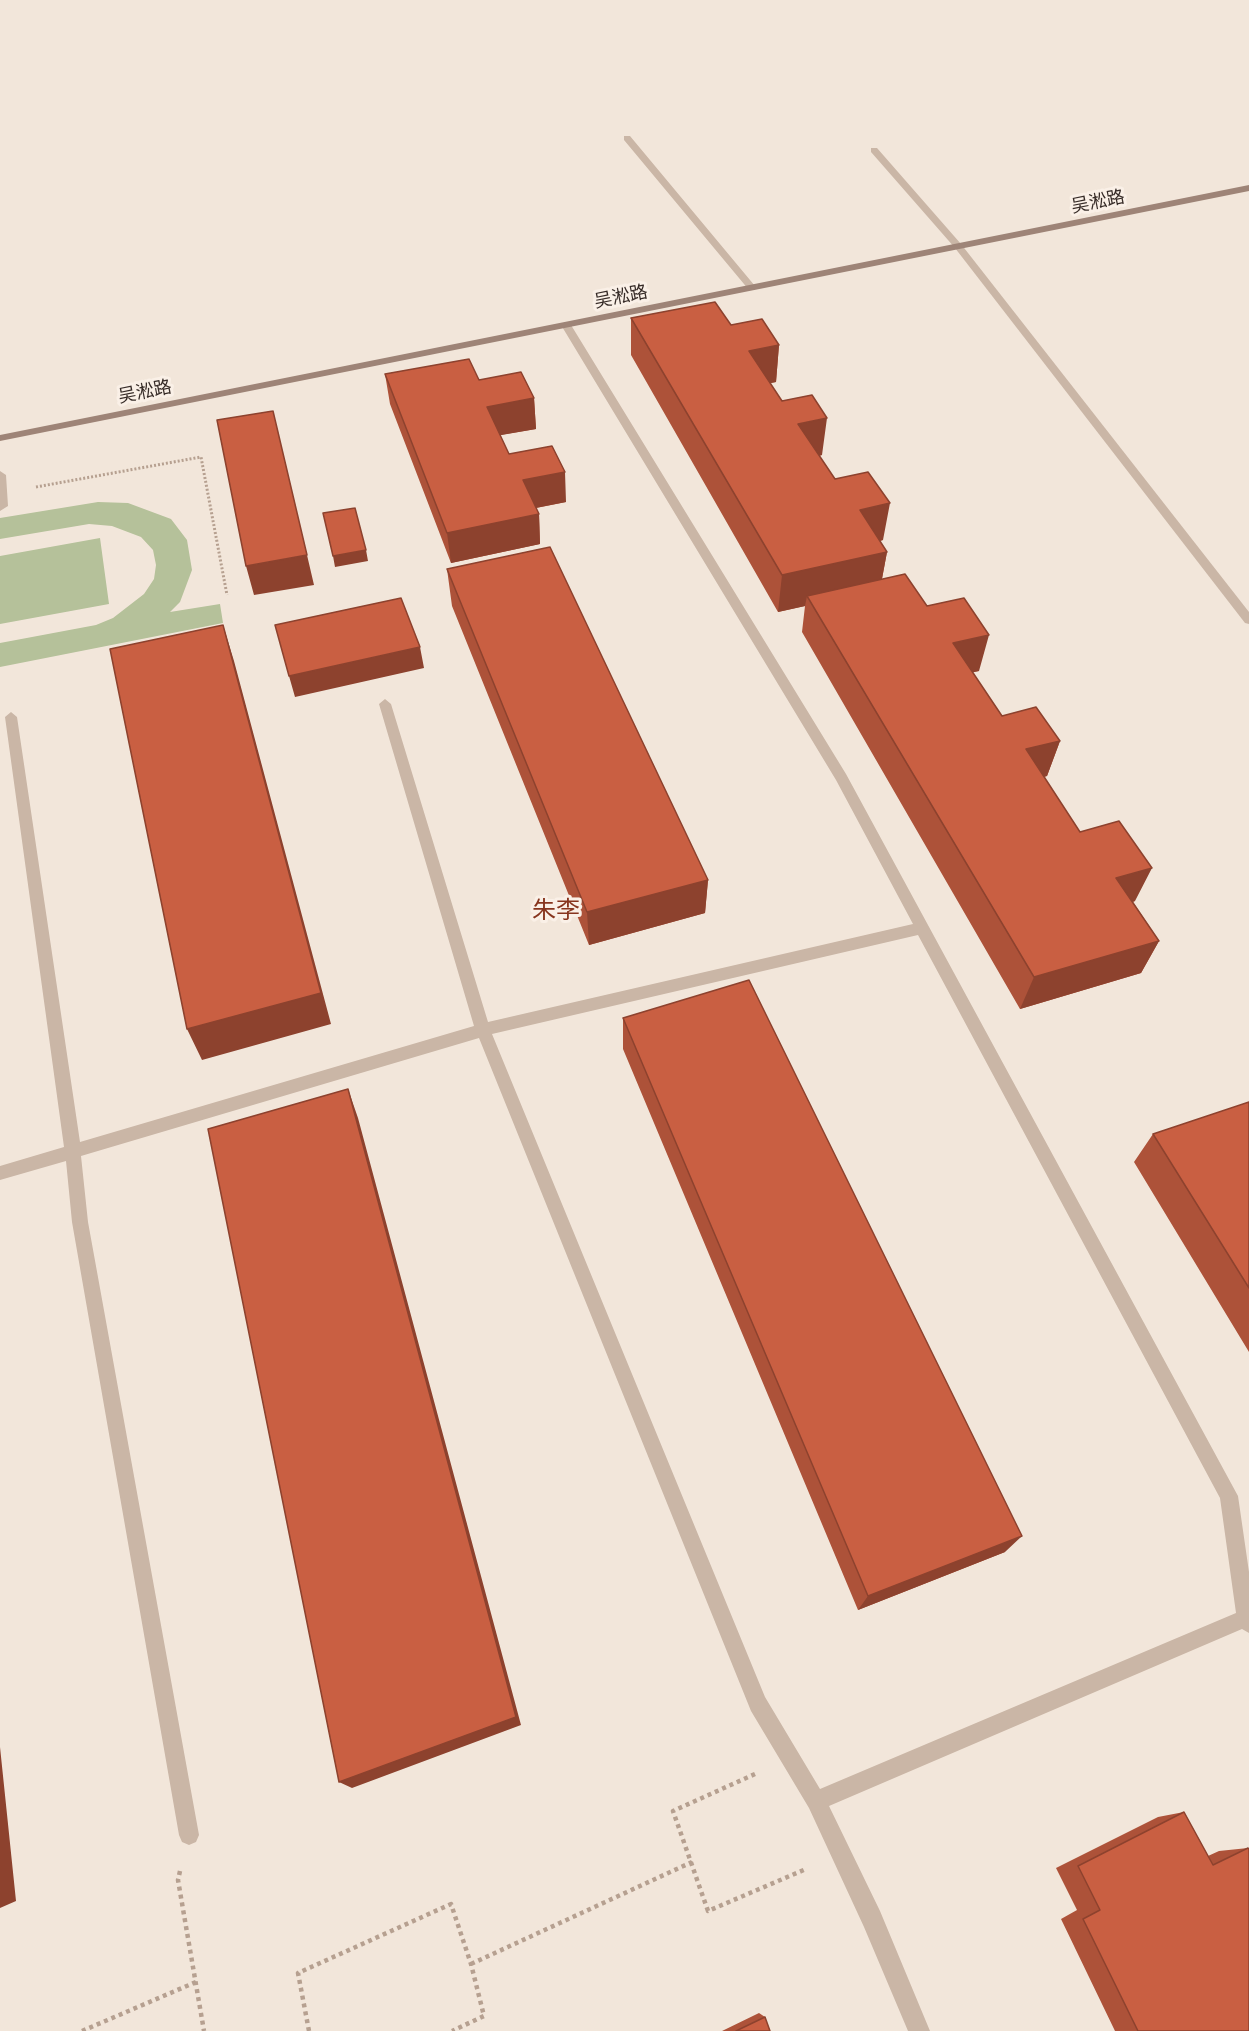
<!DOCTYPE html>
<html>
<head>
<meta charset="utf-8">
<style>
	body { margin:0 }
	canvas { display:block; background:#f2e6da }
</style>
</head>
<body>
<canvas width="1249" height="2031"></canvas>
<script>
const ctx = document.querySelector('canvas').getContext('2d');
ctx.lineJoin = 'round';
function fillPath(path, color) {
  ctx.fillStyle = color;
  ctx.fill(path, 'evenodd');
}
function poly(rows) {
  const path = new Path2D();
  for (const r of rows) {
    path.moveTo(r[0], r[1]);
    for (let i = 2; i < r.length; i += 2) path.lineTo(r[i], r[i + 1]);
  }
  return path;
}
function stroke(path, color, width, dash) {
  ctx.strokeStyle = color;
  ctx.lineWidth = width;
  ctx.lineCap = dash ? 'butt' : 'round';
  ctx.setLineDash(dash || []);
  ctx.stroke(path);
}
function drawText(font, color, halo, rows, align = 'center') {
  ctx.font = font + ' Inter,"Noto Sans SC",sans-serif';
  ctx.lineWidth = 6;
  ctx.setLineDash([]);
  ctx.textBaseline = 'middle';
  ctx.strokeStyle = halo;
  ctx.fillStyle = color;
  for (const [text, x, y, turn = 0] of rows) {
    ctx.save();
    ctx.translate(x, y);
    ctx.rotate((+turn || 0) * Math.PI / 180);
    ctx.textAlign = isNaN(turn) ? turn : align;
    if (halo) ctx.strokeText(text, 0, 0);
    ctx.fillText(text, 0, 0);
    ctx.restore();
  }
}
fillPath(poly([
	[98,502,128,503,171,519,187,540,192,570,180,602,170,612,220,604,223,623,0,667,0,643,96,625,113,618,144,594,154,579,156,565,153,550,141,537,112,526,89,524,0,539,0,518],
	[100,538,109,604,0,624,0,556]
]), '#b5c19a');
stroke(poly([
	[36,487,201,457,227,595]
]), '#b6a090', 3, [2, 2]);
stroke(poly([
	[755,1774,673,1811,708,1911,806,1869],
	[180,1871,178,1880,204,2031],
	[471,1964,692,1862],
	[82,2031,196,1982],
	[309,2031,298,1973,451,1904,471,1964,484,2016,452,2031]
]), '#b6a090', 4.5, [4, 4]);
fillPath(poly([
	[624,136,630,136,755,286,755,290,749,290,624,140,624,136],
	[871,148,877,148,961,244,961,248,955,248,871,152,871,148],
	[566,322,571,325,846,774,1238,1496,1249,1572,1249,1633,1242,1629,829,1806,880,1911,930,2031,908,2031,864,1927,809,1808,751,1711,479,1038,81,1156,88,1222,199,1835,196,1842,189,1845,182,1842,179,1835,72,1222,66,1161,0,1180,0,1166,64,1147,5,717,11,712,17,717,80,1142,474,1026,379,704,385,699,391,704,488,1022,913,924,836,780,561,325,566,322],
	[918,935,1220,1498,1236,1613,820,1789,765,1697,492,1034,918,935],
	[0,471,6,475,8,506,0,511,0,471]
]), '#cab6a6');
fillPath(poly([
	[955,244,961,244,1249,612,1249,624,1245,623,955,248,955,244]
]), '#cab6a6');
fillPath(poly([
	[1249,185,1249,191,0,441,0,435,1249,185]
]), '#9e8477');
fillPath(poly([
	[631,318,779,345,776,382,770,383,782,401,822,455,819,456,835,479,883,540,880,541,887,552,882,579,927,606,979,671,972,672,1002,716,1060,741,1047,776,1044,777,1080,832,1135,901,1133,902,1159,941,1141,973,1020,1009,802,632,805,606,778,612,631,355],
	[385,374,534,398,536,429,500,435,509,454,566,502,536,508,539,514,540,544,451,563,390,404],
	[447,569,708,880,705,913,589,945,452,606],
	[623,1018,1005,1552,858,1610,623,1049],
	[1249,1102,1249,1352,1134,1162,1153,1134],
	[1184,1812,1208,1856,1219,1851,1248,1848,1249,2031,1115,2031,1061,1919,1077,1910,1056,1868,1158,1817],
	[759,2013,765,2017,770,2031,722,2031]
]), '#ad5239');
fillPath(poly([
	[779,345,776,382,746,388,749,351],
	[534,398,536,429,490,437,487,407],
	[827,418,822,455,794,461,798,424],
	[565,472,566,502,525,510,523,480],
	[890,503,883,540,854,547,860,510],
	[539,514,540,544,451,563,447,533],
	[366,550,368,561,335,567,333,556],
	[887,552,880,589,807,596,805,606,778,612,782,575],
	[307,555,314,585,254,595,246,566],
	[223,625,234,661,331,1024,202,1060,187,1029],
	[989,635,979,671,943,679,953,643],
	[420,647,424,668,295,697,289,676],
	[1060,741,1047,776,1013,784,1026,749],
	[1152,868,1135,901,1100,911,1116,878],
	[708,880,705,913,589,945,587,912],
	[1159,941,1141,973,1020,1009,1034,977],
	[348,1089,358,1118,521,1725,352,1788,339,1782],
	[1022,1536,1005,1552,858,1610,868,1596],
	[0,1747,16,1901,0,1908]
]), '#8d422e');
const building = poly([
	[715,302,731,325,762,319,779,345,749,351,782,401,812,395,827,418,798,424,835,479,868,472,890,503,860,510,887,552,782,575,631,318,715,302],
	[469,359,479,380,521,372,534,398,487,407,509,454,552,446,565,472,523,480,539,514,447,533,385,374,469,359],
	[273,411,307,555,246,566,217,420,273,411],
	[355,508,366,550,333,556,323,513,355,508],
	[550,547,708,880,587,912,447,569,550,547],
	[905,574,927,606,964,598,989,635,953,643,1002,716,1036,707,1060,741,1026,749,1080,832,1119,821,1152,868,1116,878,1159,941,1034,977,807,596,905,574],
	[401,598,420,647,289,676,275,625,401,598],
	[223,625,321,993,187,1029,110,649,223,625],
	[749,980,1022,1536,868,1596,623,1018,749,980],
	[348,1089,516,1717,339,1782,208,1129,348,1089],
	[1249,1102,1249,1288,1153,1134,1249,1102],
	[1184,1812,1213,1865,1248,1848,1249,1849,1249,2031,1138,2031,1083,1919,1100,1910,1078,1866,1184,1812],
	[765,2017,770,2031,736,2031,765,2017]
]);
fillPath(building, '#c95f42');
stroke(building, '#8d422e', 1.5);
drawText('18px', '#362b27', '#faf0e7', [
	["吴淞路",1098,202,-11],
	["吴淞路",621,297,-11],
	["吴淞路",145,392,-11]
]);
drawText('24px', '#87351e', '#faf0e7', [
	["朱李",556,911]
]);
</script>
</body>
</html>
